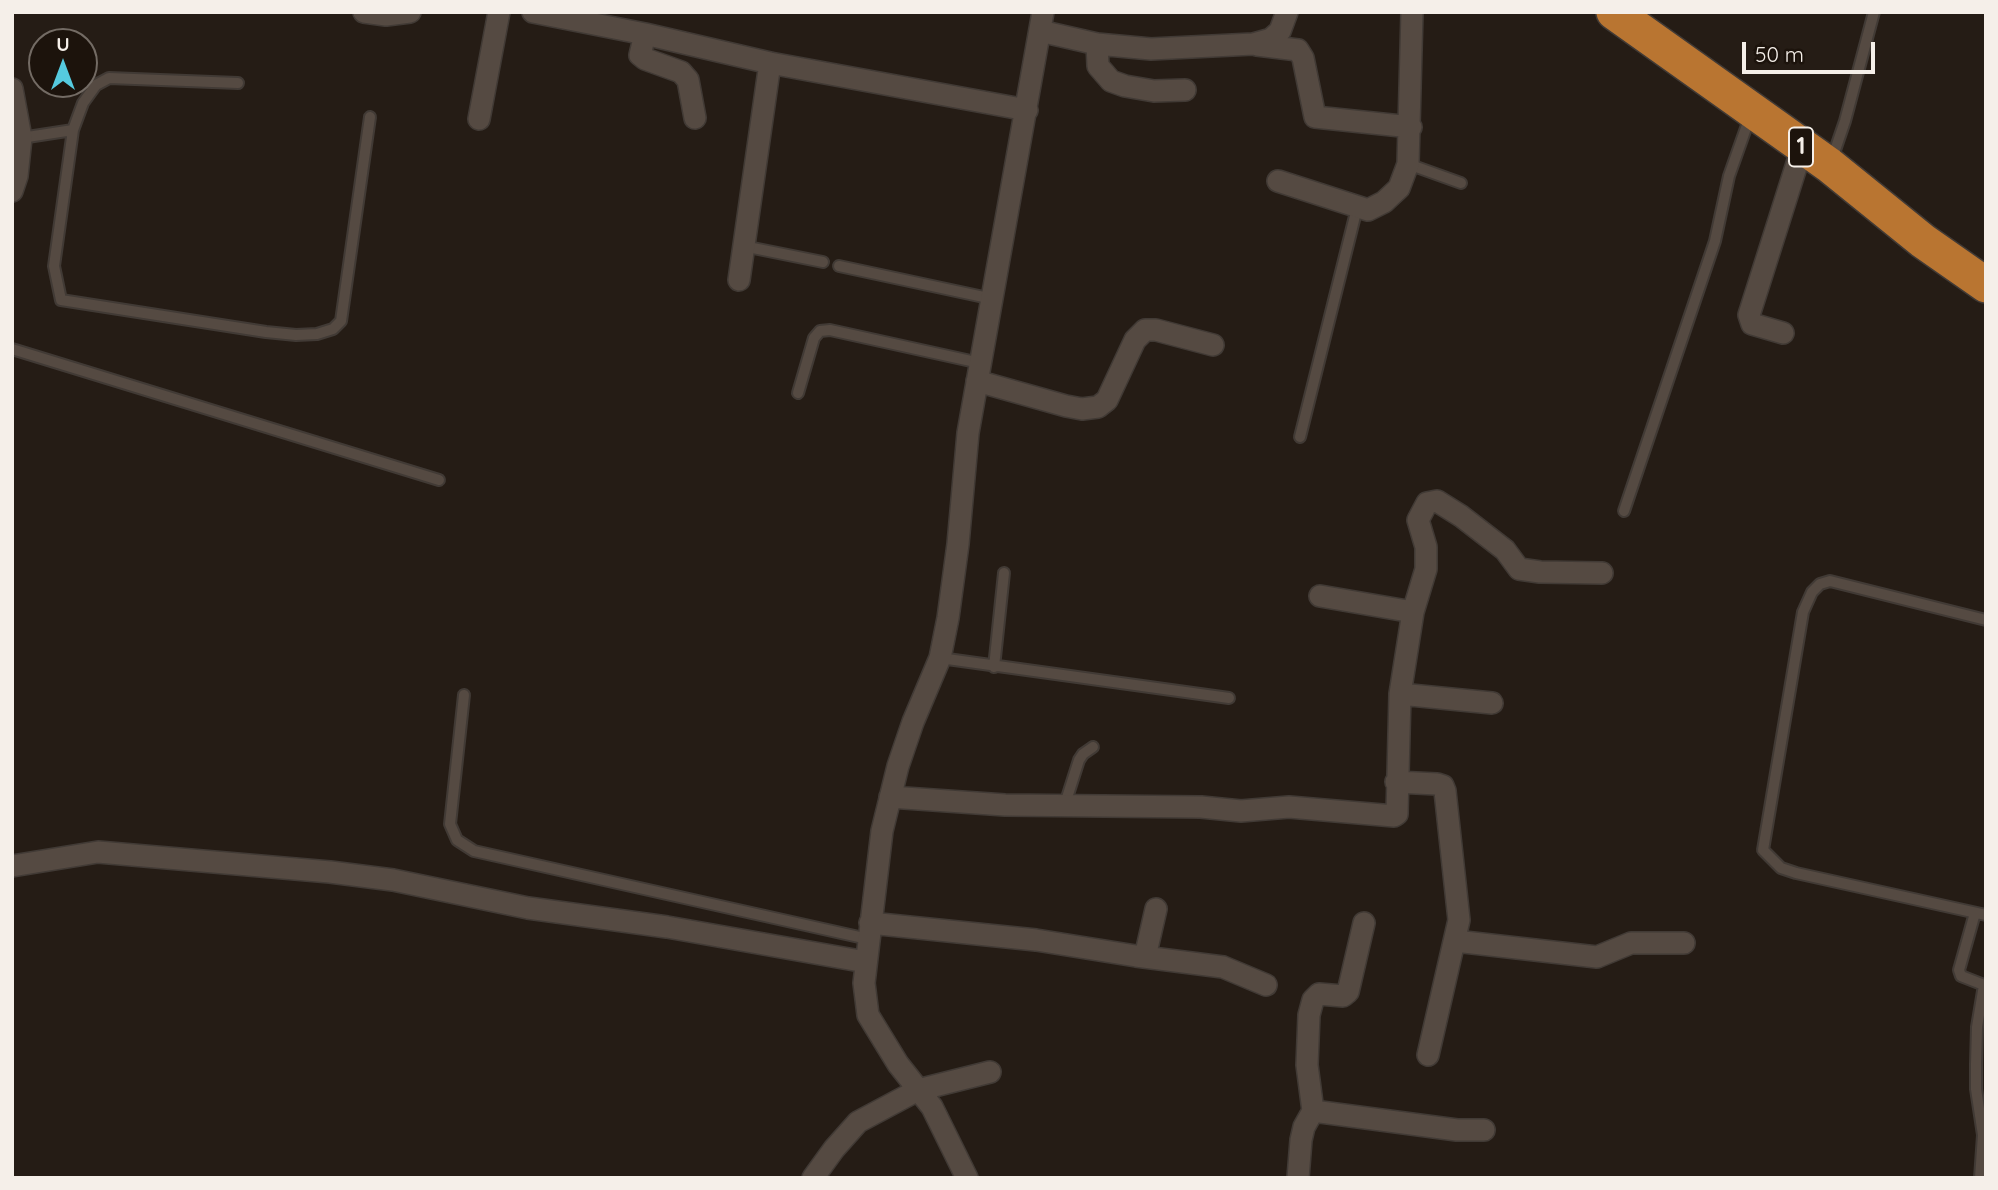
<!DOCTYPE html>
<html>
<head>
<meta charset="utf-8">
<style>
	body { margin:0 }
	#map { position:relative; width:1998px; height:1190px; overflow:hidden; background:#251c15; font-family:Quicksand,sans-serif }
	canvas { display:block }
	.frame { position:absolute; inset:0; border:14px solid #f5efe9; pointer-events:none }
	.north { position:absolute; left:28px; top:28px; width:70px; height:70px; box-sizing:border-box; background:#1c130c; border:2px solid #736b64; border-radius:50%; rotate:0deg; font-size:19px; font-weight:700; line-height:28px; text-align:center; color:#f5efe9 }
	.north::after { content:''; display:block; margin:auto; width:24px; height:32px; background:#55cadf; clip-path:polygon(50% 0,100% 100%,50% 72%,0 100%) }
	.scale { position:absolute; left:1742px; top:42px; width:133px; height:32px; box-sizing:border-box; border:4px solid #f5efe9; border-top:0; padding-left:9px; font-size:21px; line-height:24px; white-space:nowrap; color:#f5efe9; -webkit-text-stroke:5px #1c130c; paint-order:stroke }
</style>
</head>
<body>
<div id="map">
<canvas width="1998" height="1190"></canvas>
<div class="frame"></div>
<div class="north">U</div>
<div class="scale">50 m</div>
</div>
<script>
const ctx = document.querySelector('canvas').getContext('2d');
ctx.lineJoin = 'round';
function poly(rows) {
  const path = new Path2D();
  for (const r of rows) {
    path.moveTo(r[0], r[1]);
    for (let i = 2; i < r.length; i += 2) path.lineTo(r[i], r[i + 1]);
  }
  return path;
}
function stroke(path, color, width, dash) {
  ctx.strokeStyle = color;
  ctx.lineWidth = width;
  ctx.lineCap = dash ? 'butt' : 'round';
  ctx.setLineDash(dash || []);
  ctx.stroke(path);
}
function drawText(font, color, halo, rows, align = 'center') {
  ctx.font = font + ' Quicksand,sans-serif';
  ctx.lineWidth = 5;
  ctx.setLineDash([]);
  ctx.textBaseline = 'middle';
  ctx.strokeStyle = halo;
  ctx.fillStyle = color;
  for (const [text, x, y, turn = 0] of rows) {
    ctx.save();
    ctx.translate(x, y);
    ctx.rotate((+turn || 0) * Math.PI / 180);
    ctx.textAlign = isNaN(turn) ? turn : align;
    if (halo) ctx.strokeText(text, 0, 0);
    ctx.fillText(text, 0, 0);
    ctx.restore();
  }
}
const service = poly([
	[73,130,54,266,61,300,266,332,296,335,317,334,333,329,341,321,370,117],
	[21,138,73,130,83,103,96,85,109,78,238,83],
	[1832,159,1845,121,1874,12],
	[1408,164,1461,183],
	[743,246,823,262],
	[839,266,993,299],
	[12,349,439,480],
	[798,393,814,338,820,331,830,330,980,363],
	[1300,437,1357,208],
	[1624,511,1715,241,1729,176,1751,114],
	[1986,620,1830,581,1820,584,1812,592,1803,612,1763,850,1781,868,1796,873,1986,915],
	[940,658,1229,698],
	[994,667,1004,573],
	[464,695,450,824,457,840,474,851,868,939],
	[1065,804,1079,760,1083,754,1093,747],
	[1975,913,1959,970,1961,976,1984,985,1977,1027,1976,1064,1976,1089,1983,1135,1980,1178]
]);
const minor = poly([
	[364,12,386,15,410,12],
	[533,12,645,34,770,63,1027,110],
	[1040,31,1097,44,1151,49,1253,44,1271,39,1280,31,1287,12],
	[645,34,640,55,645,59,681,72,688,80,695,118],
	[1097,44,1098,66,1111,81,1125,86,1154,91,1185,90],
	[1257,45,1298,50,1303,58,1315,117,1411,127],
	[12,89,21,138,17,176,12,191],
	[479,119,499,12],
	[1278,181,1368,210,1384,202,1399,188,1408,164,1412,12],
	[739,280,770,63],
	[1783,333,1752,324,1749,315,1802,148],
	[977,381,1066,406,1082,409,1098,407,1107,400,1135,340,1145,330,1156,330,1213,345],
	[1320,596,1413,612],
	[1400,694,1492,703],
	[1396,782,1437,784,1443,786,1445,791,1459,920,1428,1055],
	[890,797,1005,805,1201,807,1241,811,1289,807,1394,816,1397,814,1400,694,1413,612,1426,569,1426,547,1418,520,1427,503,1437,501,1461,516,1505,550,1519,569,1540,572,1602,573],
	[12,866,98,852,330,872,393,880,528,908,667,927,866,962],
	[870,923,1036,940,1136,956,1223,967,1266,985],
	[1455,941,1597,957,1631,943,1684,943],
	[1145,957,1156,909],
	[1313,1111,1457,1130,1484,1130],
	[813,1178,834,1149,858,1122,918,1090,990,1072],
	[967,1178,932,1107,898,1064,868,1015,864,983,882,831,898,766,913,722,940,658,948,618,958,544,968,433,1043,12],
	[1298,1178,1301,1140,1304,1127,1313,1111,1307,1065,1309,1015,1313,1000,1319,994,1343,996,1348,992,1364,923]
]);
const trunk = poly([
	[1614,12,1829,165,1923,241,1986,285]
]);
stroke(service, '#413a35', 14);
stroke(minor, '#413a35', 24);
stroke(trunk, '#413a35', 38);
stroke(service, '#554a42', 10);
stroke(minor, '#554a42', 21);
stroke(trunk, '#b97531', 35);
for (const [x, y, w] of [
	[1801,147,24]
]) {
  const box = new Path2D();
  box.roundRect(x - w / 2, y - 19.5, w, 39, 5);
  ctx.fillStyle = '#1c130c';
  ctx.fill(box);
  stroke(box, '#f5efe9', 2);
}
drawText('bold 23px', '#f5efe9', null, [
	["1",1801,147]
]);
</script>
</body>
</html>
